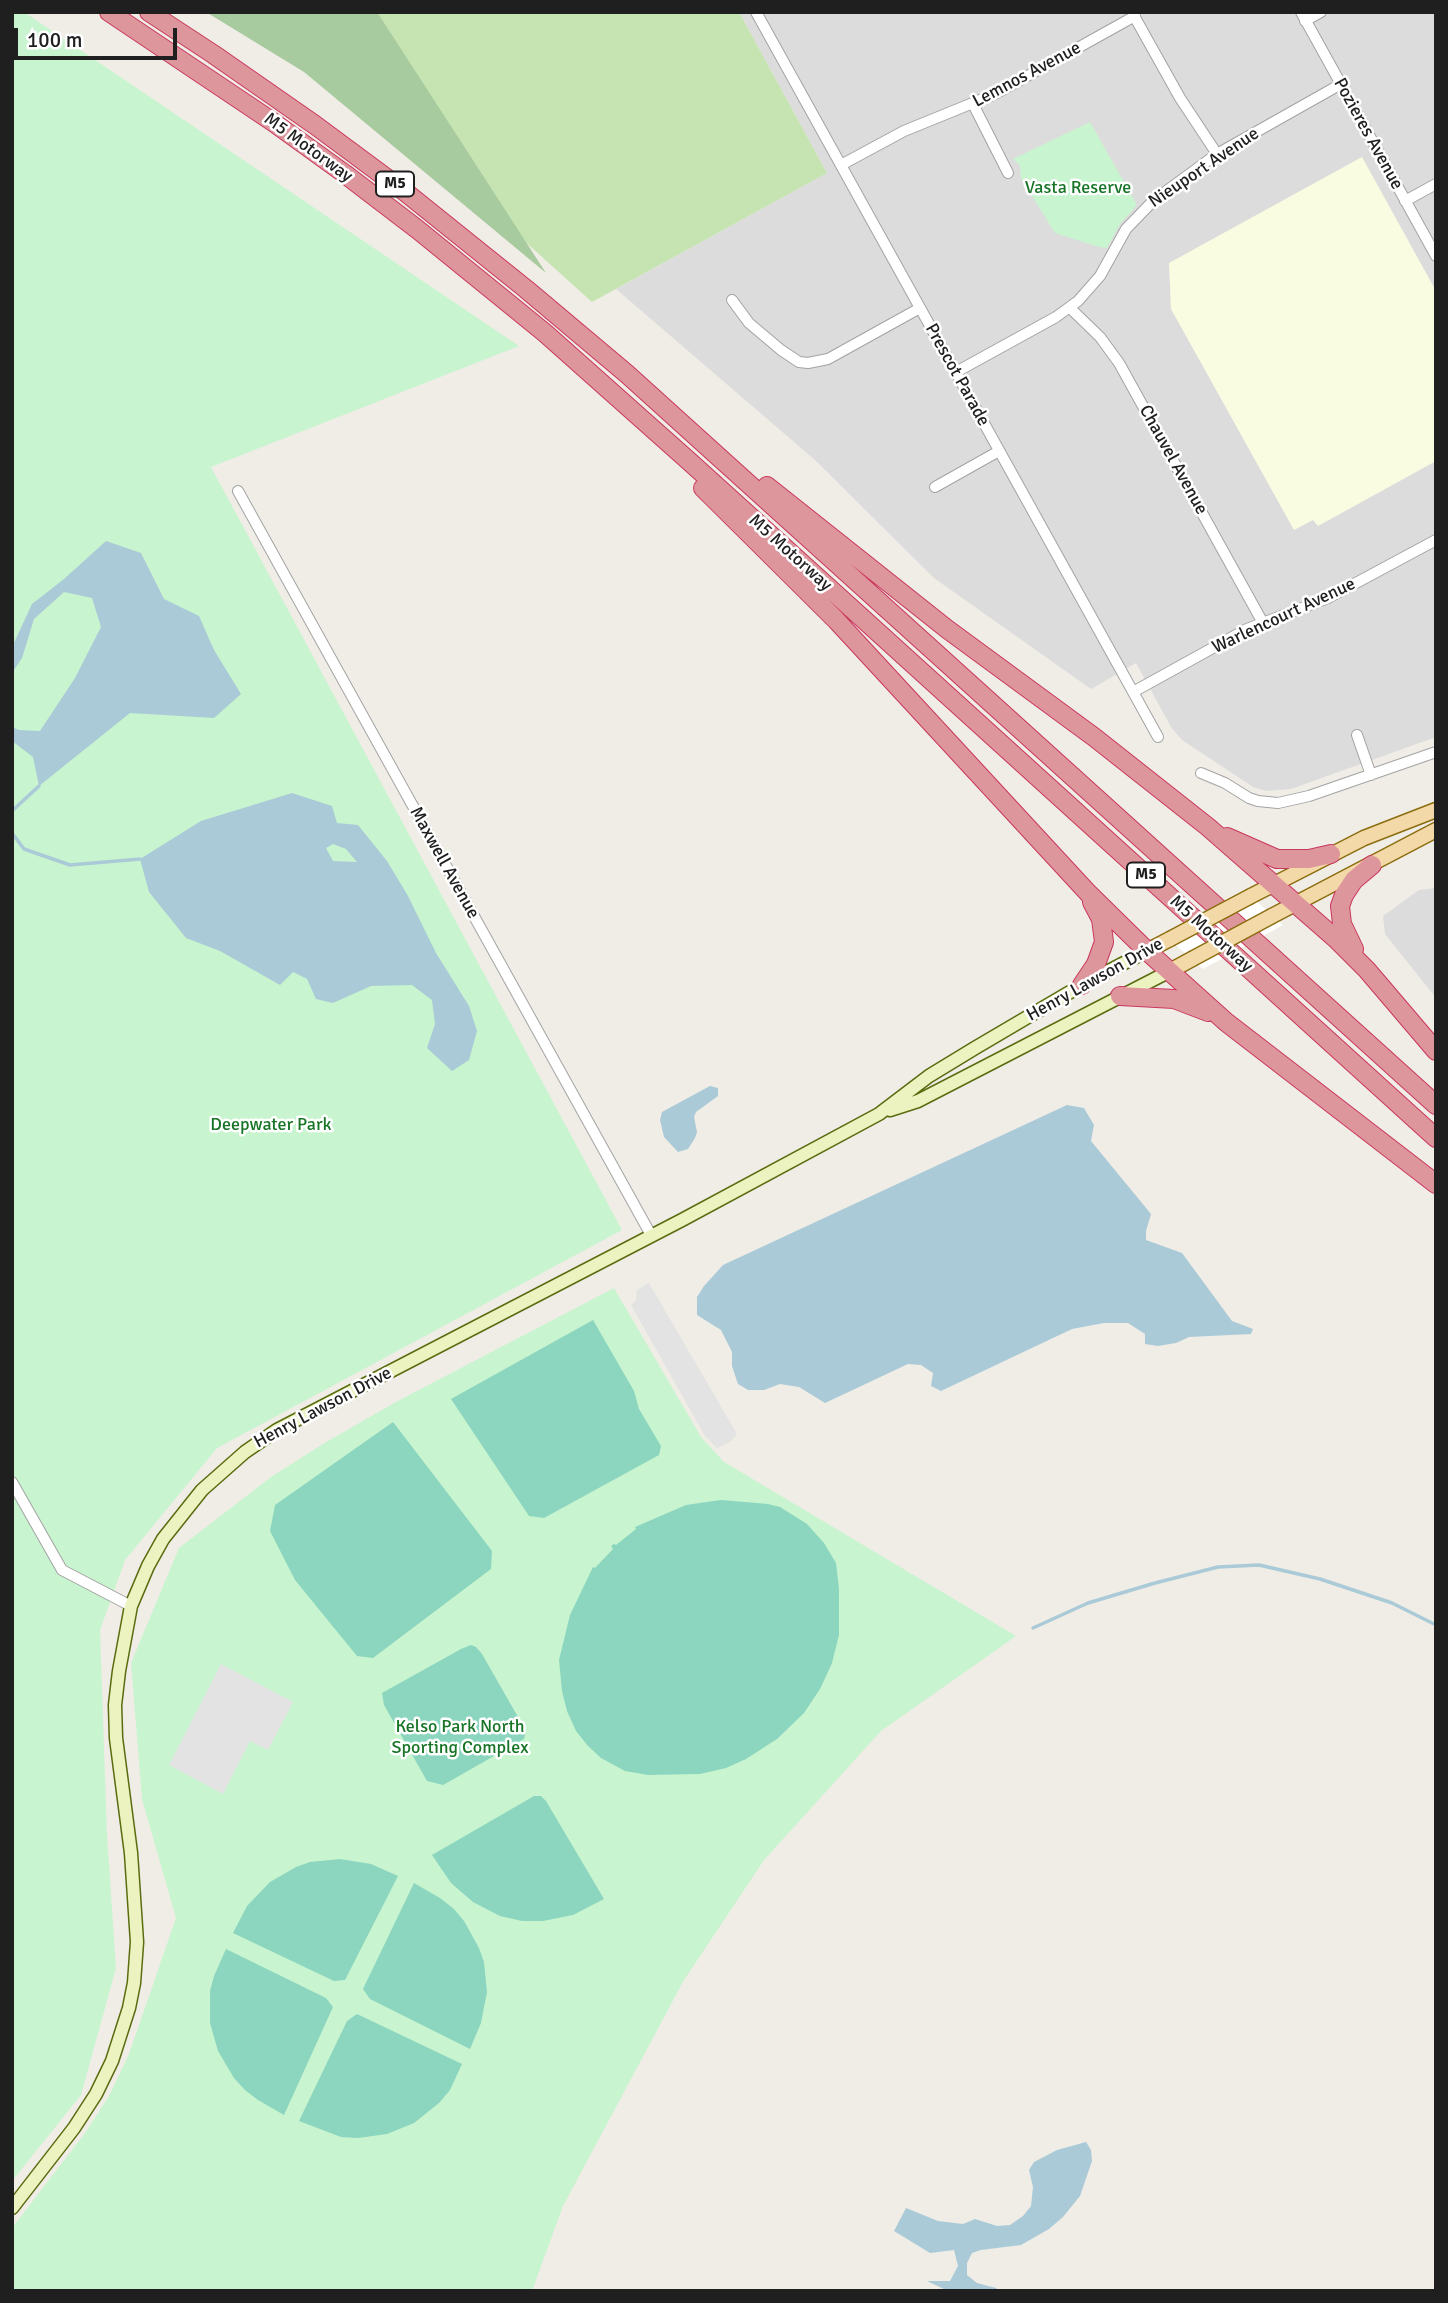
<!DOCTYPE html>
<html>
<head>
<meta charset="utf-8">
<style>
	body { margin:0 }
	#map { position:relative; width:1448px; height:2303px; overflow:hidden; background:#efede6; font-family:Signika,sans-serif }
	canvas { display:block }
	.frame { position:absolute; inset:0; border:14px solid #1f1f1f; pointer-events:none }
	.scale { position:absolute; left:14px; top:28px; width:163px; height:32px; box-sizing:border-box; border:4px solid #1f1f1f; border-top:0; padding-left:9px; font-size:21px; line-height:24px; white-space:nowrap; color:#1f1f1f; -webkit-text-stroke:5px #fff; paint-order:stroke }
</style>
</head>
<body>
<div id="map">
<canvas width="1448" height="2303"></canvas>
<div class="frame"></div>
<div class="scale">100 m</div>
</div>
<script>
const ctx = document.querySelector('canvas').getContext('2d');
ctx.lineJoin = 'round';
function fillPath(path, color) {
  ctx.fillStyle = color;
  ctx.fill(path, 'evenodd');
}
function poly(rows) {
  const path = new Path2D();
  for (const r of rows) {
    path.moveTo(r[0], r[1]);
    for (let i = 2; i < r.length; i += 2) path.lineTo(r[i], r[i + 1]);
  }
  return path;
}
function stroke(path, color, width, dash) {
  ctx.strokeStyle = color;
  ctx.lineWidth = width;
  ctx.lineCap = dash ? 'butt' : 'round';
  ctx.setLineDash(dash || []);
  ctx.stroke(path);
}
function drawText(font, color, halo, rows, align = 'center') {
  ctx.font = font + ' Signika,sans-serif';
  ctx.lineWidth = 5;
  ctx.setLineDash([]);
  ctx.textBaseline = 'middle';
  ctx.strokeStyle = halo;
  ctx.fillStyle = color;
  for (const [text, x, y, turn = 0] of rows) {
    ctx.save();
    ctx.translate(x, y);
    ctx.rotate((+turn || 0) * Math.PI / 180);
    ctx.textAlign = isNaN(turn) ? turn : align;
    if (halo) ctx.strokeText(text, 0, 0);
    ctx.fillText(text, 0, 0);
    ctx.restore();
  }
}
fillPath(poly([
	[739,12,1436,12,1436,737,1291,789,1266,791,1253,787,1182,740,1171,727,1136,663,1091,689,934,578,815,460,616,289,827,173],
	[1436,888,1436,998,1385,934,1383,916,1419,890]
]), '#dddcdc');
fillPath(poly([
	[1362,157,1436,291,1436,461,1318,526,1313,520,1294,530,1171,309,1169,263]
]), '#fafce2');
fillPath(poly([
	[366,12,739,12,827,173,592,302,461,184]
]), '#c6e4b2');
fillPath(poly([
	[206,12,377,12,546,273,304,72]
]), '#a8ca9f');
fillPath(poly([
	[12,12,24,12,519,346,211,467,622,1230,217,1448,125,1560,100,1630,107,1835,116,1968,81,2095,12,2181],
	[1090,122,1137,205,1120,224,1107,248,1099,247,1055,233,1021,178,1020,165,1013,159],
	[614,1288,701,1437,724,1462,1016,1636,881,1731,764,1860,684,1980,563,2206,532,2291,12,2291,12,2228,85,2133,109,2096,129,2054,176,1918,142,1799,131,1663,179,1548,271,1477,323,1444,394,1403]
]), '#c8f4cf');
fillPath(poly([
	[593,1320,634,1391,639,1409,661,1446,659,1455,544,1518,529,1516,451,1399],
	[393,1422,492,1551,491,1569,373,1658,357,1656,295,1580,270,1531,275,1505],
	[721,1500,768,1504,780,1507,807,1524,824,1543,836,1563,839,1589,839,1635,832,1663,820,1689,804,1713,777,1739,746,1759,726,1768,700,1774,648,1775,625,1771,601,1758,588,1746,576,1731,567,1711,562,1691,559,1660,570,1615,593,1567,595,1568,613,1549,611,1546,614,1544,616,1545,636,1529,635,1527,686,1505],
	[471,1645,476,1647,482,1654,526,1731,524,1739,443,1785,427,1781,384,1705,382,1693,461,1649],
	[534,1796,541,1796,546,1801,604,1899,573,1915,543,1921,522,1921,500,1916,473,1902,451,1883,432,1855],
	[340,1859,371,1864,398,1876,345,1980,334,1981,233,1933,247,1906,270,1882,296,1867,310,1862],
	[414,1883,440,1898,454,1909,464,1921,479,1948,484,1962,487,1992,481,2023,470,2049,370,1999,363,1989],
	[226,1949,326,1998,333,2007,284,2115,258,2100,245,2090,234,2078,218,2051,210,2023,210,1991,214,1976],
	[357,2014,462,2064,450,2090,439,2103,414,2123,387,2134,358,2138,341,2137,299,2121,347,2021]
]), '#8cd6c0');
fillPath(poly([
	[649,1283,737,1434,731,1441,717,1448,705,1436,631,1305,636,1300,637,1290],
	[221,1664,293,1702,268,1750,250,1741,223,1794,169,1765]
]), '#e3e3e3');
fillPath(poly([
	[106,541,141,553,164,599,199,616,214,650,241,694,214,718,130,713,39,786,33,757,12,741,12,727,19,730,40,731,75,678,101,627,92,598,64,592,34,619,22,658,12,673,12,647,32,604,64,579],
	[292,793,332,806,337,823,358,825,387,861,408,896,436,953,469,1006,477,1031,469,1060,452,1071,427,1048,435,1024,432,1000,412,985,371,986,333,1003,316,999,307,979,293,972,280,985,220,951,186,938,149,892,140,859,201,821],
	[333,844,346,849,357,862,333,861,326,848],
	[710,1086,718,1088,718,1096,696,1112,694,1117,697,1132,695,1138,688,1149,678,1152,664,1137,660,1120,662,1112],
	[1067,1105,1084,1108,1094,1125,1091,1141,1151,1214,1146,1231,1146,1240,1182,1253,1232,1321,1253,1329,1251,1334,1189,1337,1176,1343,1158,1346,1145,1344,1145,1334,1128,1323,1104,1323,1072,1329,941,1391,931,1386,933,1373,921,1365,908,1364,825,1403,799,1387,780,1384,764,1390,748,1390,738,1384,732,1366,732,1352,721,1330,697,1315,697,1297,704,1286,723,1265],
	[1086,2142,1091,2150,1092,2161,1080,2196,1063,2217,1049,2229,1021,2245,981,2250,972,2253,967,2263,967,2275,977,2283,996,2288,999,2291,948,2291,927,2281,950,2281,958,2266,954,2250,930,2253,894,2231,906,2208,938,2221,963,2224,975,2219,997,2226,1010,2225,1023,2216,1031,2206,1033,2187,1029,2170,1034,2162,1057,2150]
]), '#abcad8');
fillPath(poly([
	[1244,890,1283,925,1203,969,1163,934]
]), '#fff');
stroke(poly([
	[12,811,39,786],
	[12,833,24,849,70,865,140,859],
	[1033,1628,1088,1603,1155,1583,1218,1567,1259,1565,1320,1579,1392,1603,1436,1625]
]), '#abcad8', 3.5);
const minor = poly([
	[756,12,1158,737],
	[1301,12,1436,256],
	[1133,14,1180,98,1217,154],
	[1305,21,1321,12],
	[973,104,1008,173],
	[841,165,904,131,995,94,1135,16],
	[1405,201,1436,184],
	[732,300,749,323,781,350,799,362,808,363,828,359,920,308],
	[1070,308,1100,337,1119,363,1263,623],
	[956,372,1056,317,1078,301,1100,276,1126,229,1154,200,1217,154,1341,84],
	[935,487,999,451],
	[238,491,651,1235],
	[1133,692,1247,629,1328,598,1436,540],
	[1357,735,1371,775],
	[1201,773,1225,783,1249,798,1258,801,1278,803,1309,796,1436,752],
	[12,1482,62,1570,131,1606]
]);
const secondary = poly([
	[890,1110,918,1101,1170,971],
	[12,2208,74,2128,96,2094,112,2061,129,2008,134,1983,137,1942,131,1853,116,1738,115,1705,119,1671,131,1606,148,1566,163,1539,202,1490,245,1452,277,1430,682,1220,879,1114,929,1076,975,1048,1082,985,1147,951]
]);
const primary = poly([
	[1251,896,1364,838,1436,810],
	[1272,916,1436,830],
	[1147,951,1170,939],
	[1170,971,1192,959]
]);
const motorway = poly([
	[109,12,273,122,345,174,417,229,545,333,690,462,1436,1138],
	[149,12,213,54,315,125,404,191,526,289,627,374,1436,1105],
	[767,486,947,629,1094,737,1208,827,1336,939,1367,970,1436,1051],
	[703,488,836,620,1089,894,1147,951,1226,1022,1436,1184],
	[1227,837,1277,859,1309,859,1331,854],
	[1354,949,1342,924,1340,906,1344,895,1354,880,1372,865],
	[1082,985,1096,964,1104,942,1101,919,1092,902],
	[1120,996,1174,999,1208,1012]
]);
stroke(minor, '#a3a3a3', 12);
stroke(secondary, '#5a6c10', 15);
stroke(primary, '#8b6d0f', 17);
stroke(motorway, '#ca375d', 20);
stroke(minor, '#fff', 10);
stroke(secondary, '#ecf3c0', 12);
stroke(primary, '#f3d9a8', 14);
stroke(motorway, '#de969d', 18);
const primaryBridge = poly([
	[1170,939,1251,896],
	[1192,959,1272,916]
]);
stroke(primaryBridge, '#8b6d0f', 17, []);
stroke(primaryBridge, '#f3d9a8', 14);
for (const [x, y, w] of [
	[395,184,38],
	[1146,875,38]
]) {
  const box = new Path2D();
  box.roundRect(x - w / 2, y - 12.5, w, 25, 5);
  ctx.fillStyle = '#fff';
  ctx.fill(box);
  stroke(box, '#1f1f1f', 2);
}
drawText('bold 16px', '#1f1f1f', null, [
	["M5",395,184],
	["M5",1146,875]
]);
drawText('18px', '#1f1f1f', '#fff', [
	["Lemnos Avenue",1027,75,-28],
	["Pozieres Avenue",1368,134,61],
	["M5 Motorway",308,148,36],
	["Nieuport Avenue",1204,168,-34],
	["Prescot Parade",957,375,61],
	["Chauvel Avenue",1173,460,61],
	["M5 Motorway",790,553,42],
	["Warlencourt Avenue",1284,616,-25],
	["Maxwell Avenue",444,863,61],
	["M5 Motorway",1211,934,42],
	["Henry Lawson Drive",1095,980,-29],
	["Henry Lawson Drive",323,1408,-28]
]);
drawText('18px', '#177426', '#fff', [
	["Vasta Reserve",1078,188],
	["Deepwater Park",271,1125],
	["Kelso Park North",460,1727],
	["Sporting Complex",460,1748]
]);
</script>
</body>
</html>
